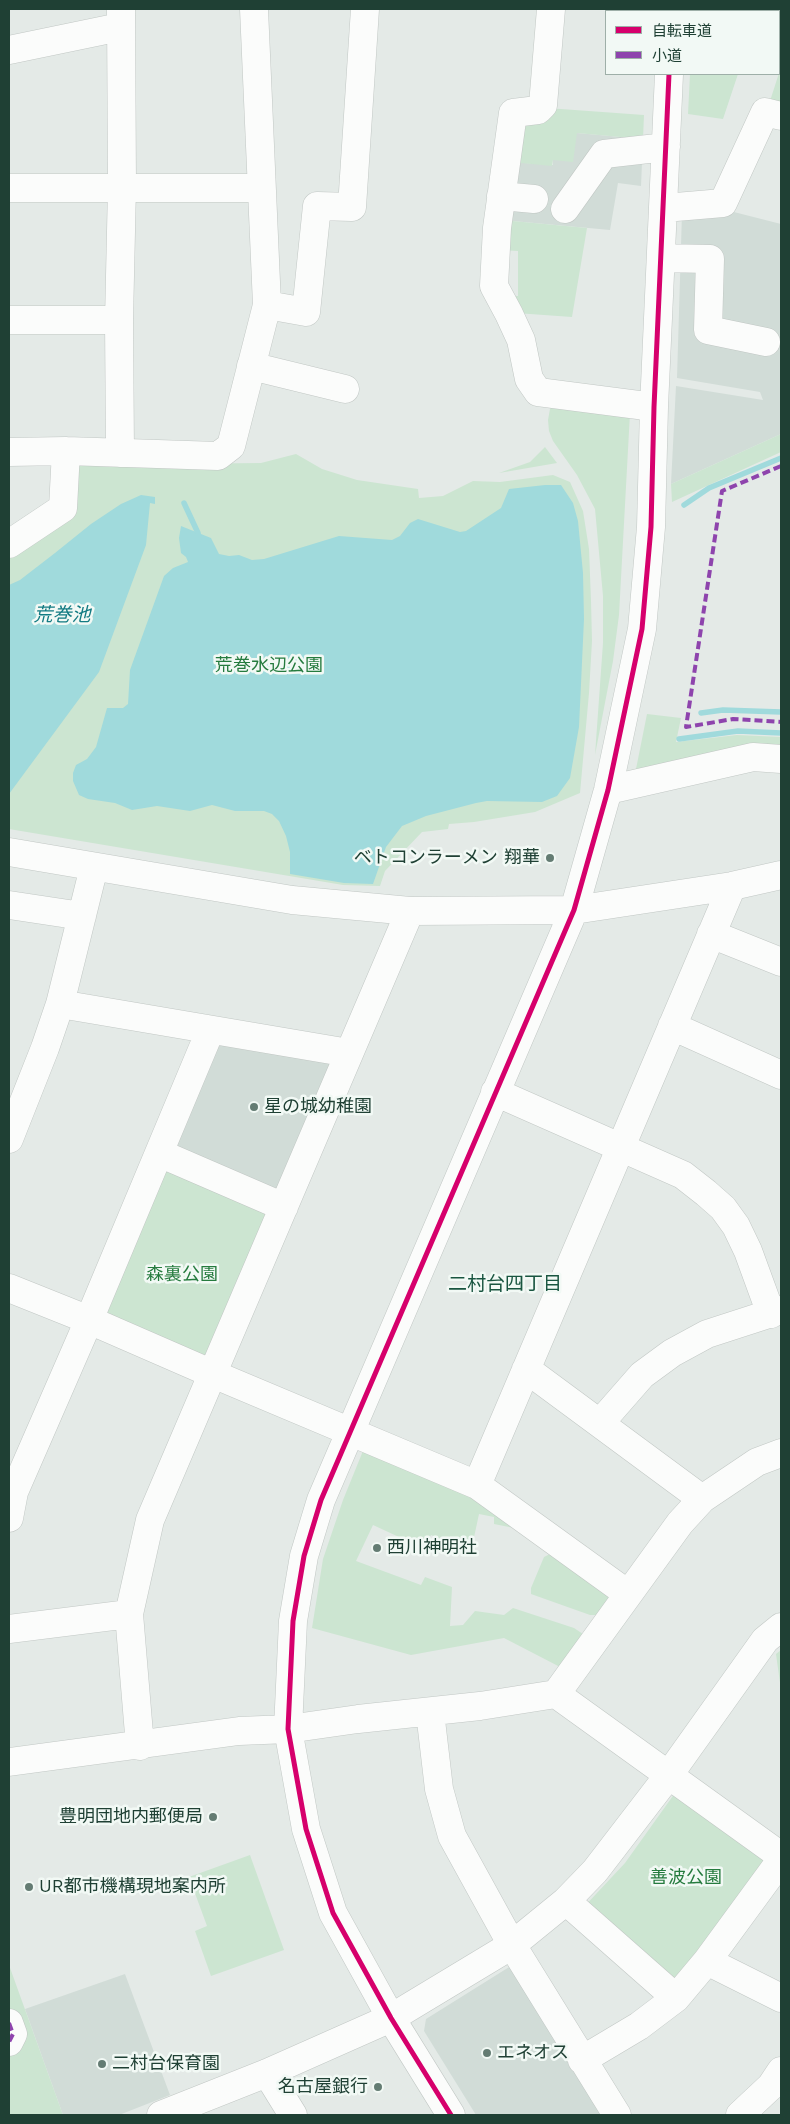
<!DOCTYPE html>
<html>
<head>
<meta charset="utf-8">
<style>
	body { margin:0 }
	#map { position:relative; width:790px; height:2124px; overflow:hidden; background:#e4eae7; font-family:"Work Sans","Noto Sans JP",sans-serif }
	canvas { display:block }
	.frame { position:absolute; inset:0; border:10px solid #1f4034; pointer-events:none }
	.legend { position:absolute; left:605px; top:10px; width:175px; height:65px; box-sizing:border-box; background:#f2f9f5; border:1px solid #9eafa8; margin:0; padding:6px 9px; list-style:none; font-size:15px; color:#1f4034 }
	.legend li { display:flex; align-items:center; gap:10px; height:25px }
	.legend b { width:25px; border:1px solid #9eafa8 }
</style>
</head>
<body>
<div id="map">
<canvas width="790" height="2124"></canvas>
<div class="frame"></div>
<ul class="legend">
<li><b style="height:6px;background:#d6006c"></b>自転車道</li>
<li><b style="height:6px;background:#8e44ad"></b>小道</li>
</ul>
</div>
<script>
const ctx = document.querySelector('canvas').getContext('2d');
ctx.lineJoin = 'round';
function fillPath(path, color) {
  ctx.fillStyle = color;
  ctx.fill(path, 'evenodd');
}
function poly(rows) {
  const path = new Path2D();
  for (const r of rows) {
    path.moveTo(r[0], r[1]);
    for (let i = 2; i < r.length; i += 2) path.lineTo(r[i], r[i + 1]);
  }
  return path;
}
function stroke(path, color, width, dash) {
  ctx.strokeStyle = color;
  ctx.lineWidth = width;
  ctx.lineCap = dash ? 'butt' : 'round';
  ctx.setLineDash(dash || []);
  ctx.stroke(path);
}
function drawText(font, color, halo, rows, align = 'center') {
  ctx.font = font + ' "Work Sans","Noto Sans JP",sans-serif';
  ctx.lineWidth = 5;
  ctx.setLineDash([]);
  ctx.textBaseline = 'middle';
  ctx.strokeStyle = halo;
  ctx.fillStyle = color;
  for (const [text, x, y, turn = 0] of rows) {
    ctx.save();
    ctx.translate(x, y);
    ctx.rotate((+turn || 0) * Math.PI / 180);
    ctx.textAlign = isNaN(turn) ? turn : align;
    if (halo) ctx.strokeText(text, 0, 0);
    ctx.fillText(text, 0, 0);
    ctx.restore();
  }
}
fillPath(poly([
	[577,133,643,139,641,186,618,183,610,230,502,220,511,162,553,165,553,160],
	[726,210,781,224,781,434,671,484,676,386,763,400,760,392,677,378,682,213],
	[222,1040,331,1058,335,1067,280,1193,174,1147,215,1047],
	[514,1964,607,2115,476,2115,424,2031,426,2019],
	[125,1974,170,2095,119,2115,63,2115,25,2009]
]), '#d1dcd7');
fillPath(poly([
	[775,9,781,9,781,104,770,101,780,70,779,11,774,11],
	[690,74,738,74,723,119,688,114],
	[547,108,644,115,643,139,577,133,573,162,553,160,552,166,511,162,516,120],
	[502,220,587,228,572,317,516,313,504,296,518,296,518,251,500,250],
	[553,404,630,413,619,615,613,661,595,755,603,643,603,596,595,509,577,475,553,441,549,431,548,420,550,409],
	[781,434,781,452,672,502,671,484],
	[545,447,557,463,499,473,530,462],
	[296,454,322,469,357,480,418,489,419,498,443,496,473,481,500,482,553,475,570,482,583,511,589,549,591,601,592,641,589,693,580,793,535,812,474,822,449,824,448,829,422,832,385,871,380,886,343,885,9,829,9,555,72,511,72,465,261,463],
	[647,714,681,718,676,742,737,735,781,737,781,754,634,779],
	[164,1168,273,1215,212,1355,202,1360,105,1318,101,1310],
	[365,1446,470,1492,512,1523,514,1528,494,1524,494,1517,479,1514,473,1542,464,1549,431,1535,425,1549,373,1525,356,1561,421,1585,425,1577,452,1587,450,1626,463,1625,475,1611,504,1615,513,1608,574,1628,586,1636,562,1668,504,1638,411,1655,312,1628,323,1559,343,1500],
	[550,1554,607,1594,610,1600,599,1615,590,1615,531,1594,531,1588,544,1557],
	[781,1650,781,1690,776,1654],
	[675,1793,766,1859,677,1986,582,1909,625,1863],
	[250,1855,284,1950,211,1976,195,1931,207,1926,189,1877],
	[9,1965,63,2115,9,2115]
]), '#cce5d1');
fillPath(poly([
	[545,485,561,485,573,503,578,521,583,573,584,619,579,727,570,778,557,796,542,802,487,801,476,803,426,816,402,826,386,847,373,884,344,883,290,874,290,852,286,836,279,821,272,814,264,811,235,811,212,805,190,811,157,806,132,810,115,803,88,799,79,795,73,781,73,773,76,765,87,759,96,747,107,708,123,708,128,704,130,670,164,576,173,568,188,562,186,557,181,553,179,538,181,526,211,538,219,554,229,556,239,555,252,560,264,559,339,536,392,540,400,536,410,523,418,519,460,532,466,531,501,508,509,489],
	[141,495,155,497,155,504,150,503,146,545,99,672,9,794,9,585,20,580,55,553,91,524,121,504]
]), '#a0dadc');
stroke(poly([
	[184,503,198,533,199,539],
	[684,505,709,488,781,458],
	[701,713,723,710,781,712],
	[679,739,738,731,781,733]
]), '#a0dadc', 5.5);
const minor = poly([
	[551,9,543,105,538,110,513,113,497,228,494,286,509,314,521,340,529,379,538,392,654,407],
	[671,11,671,9],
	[9,50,120,27],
	[9,188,261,188],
	[501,196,534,199],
	[664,208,723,203,765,112,781,116],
	[565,209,604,154,666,147],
	[661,258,710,259,708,330,766,342],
	[267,305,306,312,317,206,352,207,365,9],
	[9,320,119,320],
	[251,366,345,389],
	[9,452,66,451,218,456,231,446,267,305,254,9],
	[120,453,119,320,122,187,121,9],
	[9,544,63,508,66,451],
	[608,790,753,757,781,759],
	[9,852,292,900,410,911,574,910,732,886,781,875],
	[9,905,82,916],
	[711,934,781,962],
	[60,1004,349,1053],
	[672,1026,781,1075],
	[495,1092,683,1175,706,1193,723,1208,736,1226,748,1251,771,1314],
	[9,1139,45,1048,60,1004,94,867],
	[159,1153,284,1207],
	[9,1288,89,1320,213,1374,477,1485,628,1594],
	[526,1369,702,1499],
	[600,1423,642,1375,672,1353,707,1334,781,1310],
	[477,1485,732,886],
	[9,1518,14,1492,89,1320,210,1031],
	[9,1629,129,1614],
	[556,1694,680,1523,702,1499,757,1462,781,1453],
	[430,1712,439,1789,452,1836,512,1945,617,2115],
	[140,1746,129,1614,150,1520,410,911],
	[9,1762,239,1731,288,1729,358,1719,480,1706,556,1694,781,1856],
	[566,1901,676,1998],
	[707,1961,781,1998],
	[9,2023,13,2034,9,2042],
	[582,2060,639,2026,676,1998,707,1961,781,1860],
	[267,2073,293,2115],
	[161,2115,267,2073,391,2018,512,1945,566,1901,595,1871,668,1776,765,1640,781,1627],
	[451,2115,391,2018,333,1913,306,1829,288,1729,293,1621,304,1556,321,1500,574,910,608,790,642,629,651,527,654,407,669,74],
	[740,2115,771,2086,781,2071]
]);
stroke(minor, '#c1c7c4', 29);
stroke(minor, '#fbfcfb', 28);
stroke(poly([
	[781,466,722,491,686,727,733,719,781,722],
	[9,2023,13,2034,9,2042]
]), '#8e44ad', 4, [8, 4]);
stroke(poly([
	[451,2115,391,2018,333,1913,306,1829,288,1729,293,1621,304,1556,321,1500,574,910,608,790,642,629,651,527,654,407,669,74]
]), '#d6006c', 5);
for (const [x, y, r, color] of [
	[550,858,5,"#647c73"],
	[254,1107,5,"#647c73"],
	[377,1548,5,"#647c73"],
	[213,1817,5,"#647c73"],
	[29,1887,5,"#647c73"],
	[487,2053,5,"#647c73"],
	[102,2064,5,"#647c73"],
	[378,2087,5,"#647c73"]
]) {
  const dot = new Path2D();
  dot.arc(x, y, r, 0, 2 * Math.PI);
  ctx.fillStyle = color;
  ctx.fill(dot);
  stroke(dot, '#f2f9f5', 2);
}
drawText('18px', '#257b3e', '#f2f9f5', [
	["荒巻水辺公園",269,666],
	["森裏公園",182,1275],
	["善波公園",686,1878]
]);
drawText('18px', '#1f4034', '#f2f9f5', [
	["ベトコンラーメン 翔華",540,858,"right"],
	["星の城幼稚園",264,1107],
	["西川神明社",387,1548],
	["豊明団地内郵便局",203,1817,"right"],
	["UR都市機構現地案内所",39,1887],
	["エネオス",497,2053],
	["二村台保育園",112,2064],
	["名古屋銀行",368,2087,"right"]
], 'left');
drawText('italic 19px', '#137b83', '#f2f9f5', [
	["荒巻池",62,615]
]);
drawText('19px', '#195540', '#f2f9f5', [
	["二村台四丁目",505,1284]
]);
</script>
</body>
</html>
